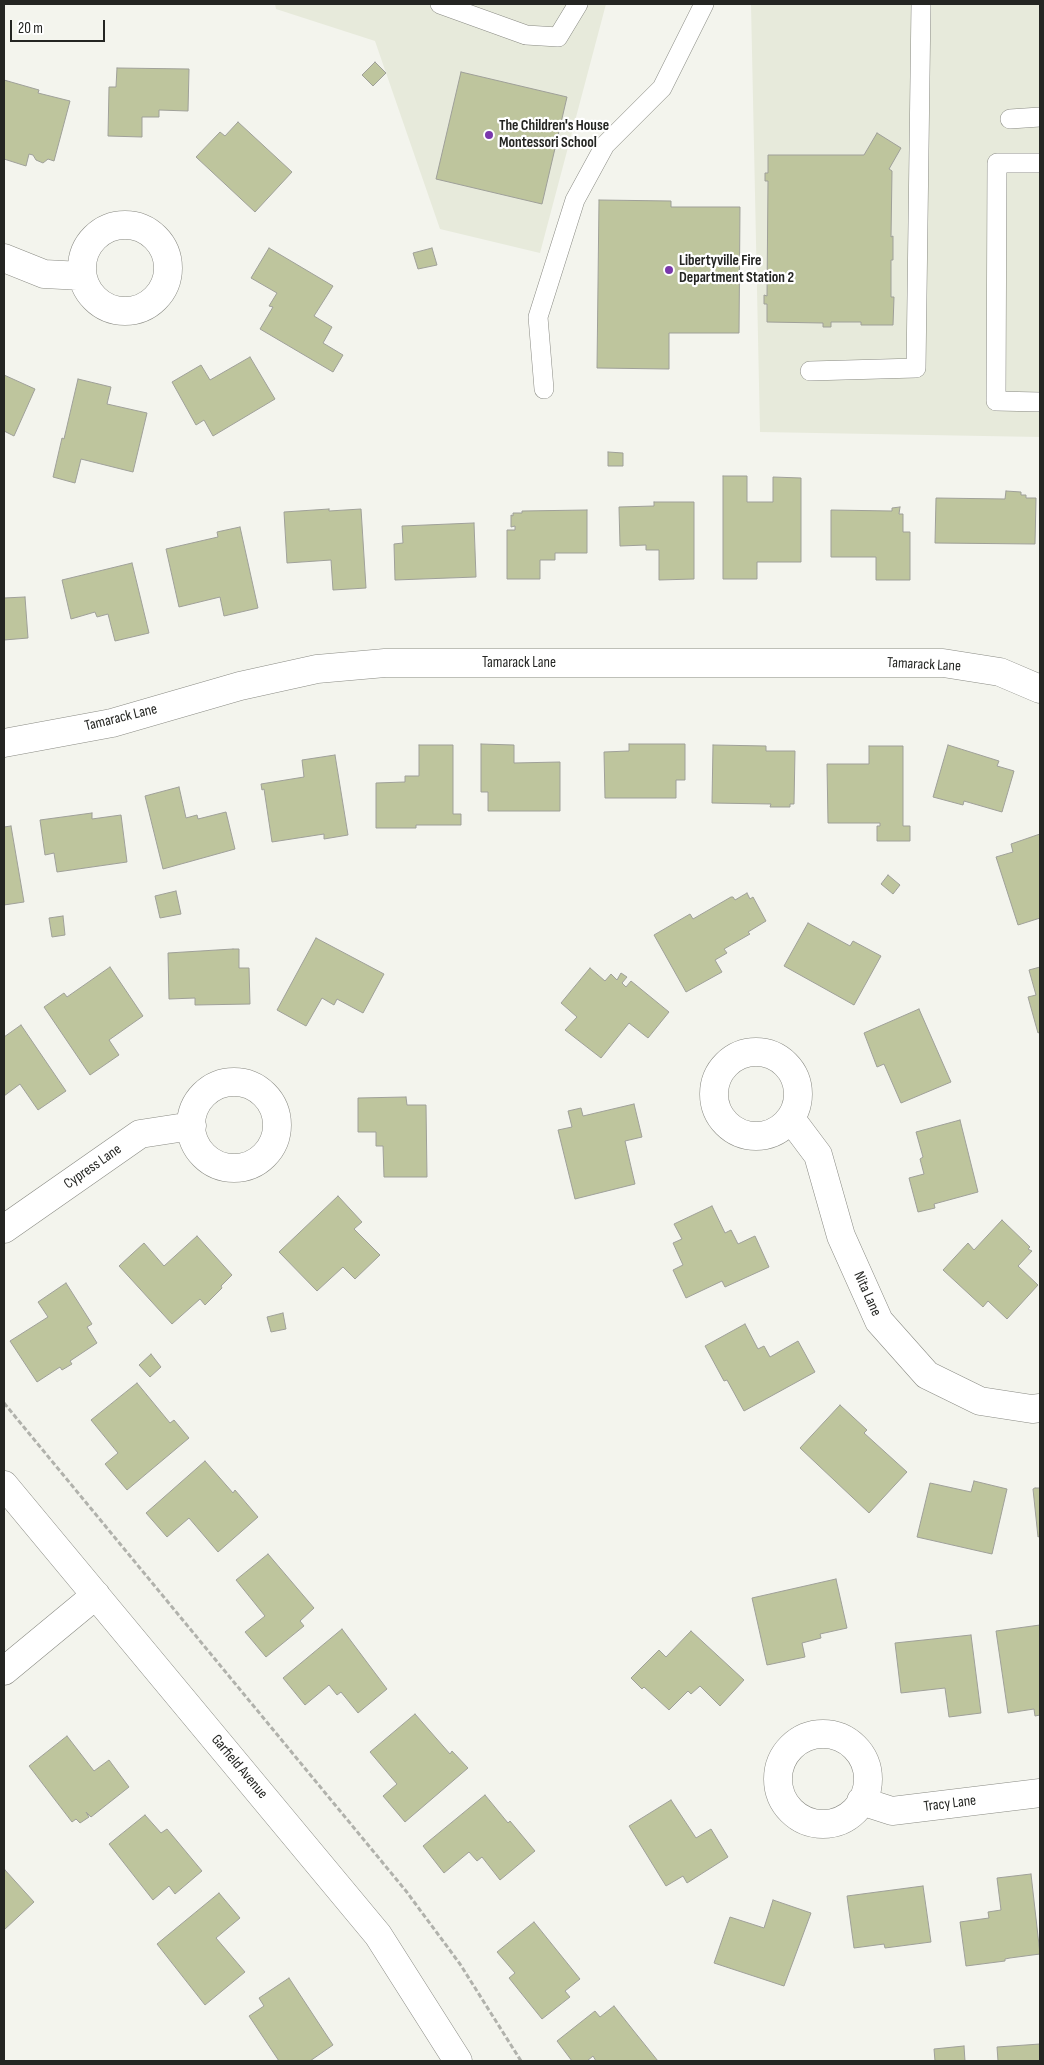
<!DOCTYPE html>
<html>
<head>
<meta charset="utf-8">
<style>
	body { margin:0 }
	#map { position:relative; width:1044px; height:2065px; overflow:hidden; background:#f3f4ed; font-family:"Sofia Sans Condensed",sans-serif }
	canvas { display:block }
	.frame { position:absolute; inset:0; border:5px solid #242522; pointer-events:none }
	.scale { position:absolute; left:10px; top:20px; width:95px; height:22px; box-sizing:border-box; border:2px solid #242522; border-top:0; padding-left:6px; font-size:15px; line-height:18px; white-space:nowrap; color:#242522; -webkit-text-stroke:4px #fff; paint-order:stroke }
</style>
</head>
<body>
<div id="map">
<canvas width="1044" height="2065"></canvas>
<div class="frame"></div>
<div class="scale">20 m</div>
</div>
<script>
const ctx = document.querySelector('canvas').getContext('2d');
ctx.lineJoin = 'round';
function fillPath(path, color) {
  ctx.fillStyle = color;
  ctx.fill(path, 'evenodd');
}
function poly(rows) {
  const path = new Path2D();
  for (const r of rows) {
    if (r.length === 3) {
      path.moveTo(r[0] + r[2], r[1]);
      path.arc(r[0], r[1], r[2], 0, 2 * Math.PI);
      continue;
    }
    path.moveTo(r[0], r[1]);
    for (let i = 2; i < r.length; i += 2) path.lineTo(r[i], r[i + 1]);
  }
  return path;
}
function stroke(path, color, width, dash) {
  ctx.strokeStyle = color;
  ctx.lineWidth = width;
  ctx.lineCap = dash ? 'butt' : 'round';
  ctx.setLineDash(dash || []);
  ctx.stroke(path);
}
function drawText(font, color, halo, rows, align = 'center') {
  ctx.font = font + ' "Sofia Sans Condensed",sans-serif';
  ctx.lineWidth = 4.5;
  ctx.setLineDash([]);
  ctx.textBaseline = 'middle';
  ctx.strokeStyle = halo;
  ctx.fillStyle = color;
  for (const [text, x, y, turn = 0] of rows) {
    ctx.save();
    ctx.translate(x, y);
    ctx.rotate((+turn || 0) * Math.PI / 180);
    ctx.textAlign = isNaN(turn) ? turn : align;
    if (halo) ctx.strokeText(text, 0, 0);
    ctx.fillText(text, 0, 0);
    ctx.restore();
  }
}
fillPath(poly([
	[275,4,606,4,540,253,440,229,375,41,276,9],
	[751,4,1040,4,1040,437,760,432]
]), '#e7eadb');
const building = poly([
	[375,62,386,73,373,86,362,75,375,62],
	[117,68,189,69,188,111,159,110,159,117,142,117,142,137,108,136,109,87,116,87,117,68],
	[461,72,567,97,542,204,436,179,461,72],
	[4,80,39,90,38,93,70,101,54,161,48,159,43,163,36,160,33,155,29,154,26,166,4,159,4,80],
	[238,122,292,172,255,212,196,157,220,132,225,136,238,122],
	[877,133,901,148,889,169,892,171,891,237,893,236,893,260,891,260,891,297,894,297,893,325,861,325,861,322,831,322,831,327,823,327,823,323,767,322,767,304,764,304,764,295,767,296,768,181,765,181,765,173,768,173,768,155,864,155,877,133],
	[599,200,671,201,671,207,740,207,739,333,669,333,669,369,597,368,599,200],
	[269,248,333,286,314,316,332,327,323,343,343,355,333,372,260,329,273,307,269,306,277,293,251,278,269,248],
	[432,248,437,265,418,269,413,253,432,248],
	[250,357,275,399,213,436,204,420,196,425,172,382,201,365,210,380,250,357],
	[4,375,35,389,14,436,4,431,4,375],
	[78,379,111,387,107,404,147,413,133,472,81,459,75,483,53,477,62,438,64,439,78,379],
	[608,452,623,453,623,466,608,466,608,452],
	[723,476,747,476,747,502,773,502,773,477,801,478,801,562,757,562,757,579,723,579,723,476],
	[1006,491,1021,492,1021,495,1026,495,1026,498,1036,498,1035,544,935,543,936,498,1005,499,1006,491],
	[654,502,694,502,694,579,659,580,659,550,646,550,646,545,620,546,619,507,654,506,654,502],
	[900,507,899,514,903,514,903,532,910,532,910,580,876,580,876,557,831,557,831,510,892,511,892,508,900,507],
	[329,509,329,511,361,509,366,588,333,590,331,560,287,563,284,512,329,509],
	[587,510,587,553,555,553,555,560,540,560,540,579,507,579,507,530,515,530,515,526,511,527,511,515,513,516,513,513,522,513,522,511,587,510],
	[474,523,476,577,395,580,394,544,403,543,402,526,474,523],
	[240,527,258,608,224,616,220,597,179,607,166,549,218,537,217,532,240,527],
	[132,563,149,633,115,641,108,614,97,617,95,612,71,619,62,580,132,563],
	[25,597,28,638,4,640,4,598,25,597],
	[481,744,514,745,514,763,560,762,560,811,488,811,488,792,481,792,481,744],
	[629,744,685,744,685,780,676,780,676,798,605,798,604,752,629,751,629,744],
	[419,745,453,745,453,814,461,814,461,825,416,825,416,828,376,828,376,783,405,782,405,776,419,776,419,745],
	[713,745,766,746,766,751,795,751,794,804,790,804,790,807,770,807,771,804,712,803,713,745],
	[948,745,999,761,997,766,1014,771,1002,812,964,801,963,805,933,797,948,745],
	[869,746,903,746,903,826,910,826,910,841,877,841,877,826,880,826,880,823,828,823,827,764,869,764,869,746],
	[335,755,348,835,324,839,324,834,272,842,264,789,262,790,261,784,304,777,302,760,335,755],
	[179,787,186,818,197,815,198,819,226,812,235,849,163,869,145,796,179,787],
	[92,813,92,819,121,815,127,862,57,872,54,853,45,855,40,820,92,813],
	[11,826,24,902,4,905,4,827,11,826],
	[1040,834,1040,918,1018,925,996,857,1013,852,1011,844,1040,834],
	[888,875,900,885,893,894,881,884,888,875],
	[176,891,181,914,160,918,155,896,176,891],
	[747,893,750,899,753,897,766,921,748,932,750,934,724,949,727,953,715,960,722,972,686,992,654,935,690,914,693,919,731,897,733,897,735,900,747,893],
	[63,916,65,935,52,937,49,918,63,916],
	[808,923,850,946,853,941,881,956,854,1005,784,966,808,923],
	[316,938,384,974,363,1013,337,999,334,1005,322,998,306,1026,277,1010,316,938],
	[233,949,239,949,239,968,249,968,250,1004,195,1005,195,998,169,999,168,953,233,949],
	[110,967,143,1016,109,1040,119,1055,90,1075,44,1007,64,993,67,997,110,967],
	[1040,967,1040,1032,1038,1033,1028,997,1036,995,1029,970,1040,967],
	[590,968,605,981,611,974,617,980,621,973,627,977,622,983,626,987,631,981,669,1012,648,1038,629,1023,601,1058,565,1030,577,1017,561,1003,590,968],
	[919,1009,951,1082,901,1103,884,1064,877,1067,864,1033,919,1009],
	[21,1025,66,1091,38,1110,20,1084,4,1096,4,1037,21,1025],
	[406,1097,407,1105,426,1105,427,1177,384,1177,383,1146,376,1146,376,1132,358,1132,358,1098,406,1097],
	[634,1104,642,1137,625,1141,635,1184,575,1199,558,1130,572,1127,568,1111,581,1108,583,1116,634,1104],
	[960,1120,978,1192,934,1204,935,1208,918,1212,909,1178,924,1174,920,1159,923,1157,916,1132,960,1120],
	[338,1196,362,1222,354,1229,380,1255,355,1279,343,1267,317,1291,279,1252,338,1196],
	[712,1206,725,1233,731,1230,738,1244,755,1236,769,1267,725,1287,722,1281,686,1298,673,1270,683,1265,673,1243,682,1239,674,1224,712,1206],
	[1002,1220,1030,1247,1028,1249,1032,1251,1018,1266,1038,1285,1007,1319,988,1301,983,1307,943,1270,968,1243,974,1250,1002,1220],
	[197,1236,232,1275,221,1286,222,1288,205,1305,200,1299,172,1324,119,1266,144,1243,164,1266,197,1236],
	[66,1283,92,1324,87,1327,97,1343,70,1361,72,1364,62,1370,60,1367,37,1382,10,1341,48,1317,38,1302,66,1283],
	[283,1313,286,1329,271,1332,267,1317,283,1313],
	[745,1324,758,1349,764,1346,770,1357,798,1341,815,1372,744,1411,727,1380,724,1381,705,1346,745,1324],
	[151,1354,161,1367,150,1377,139,1365,151,1354],
	[137,1383,170,1423,174,1420,189,1438,127,1490,105,1464,118,1453,91,1420,137,1383],
	[840,1405,867,1430,864,1433,907,1472,869,1513,800,1448,840,1405],
	[205,1461,233,1493,235,1490,258,1517,218,1552,189,1518,167,1537,146,1513,205,1461],
	[974,1481,1007,1489,992,1554,917,1537,930,1483,971,1492,974,1481],
	[1035,1488,1040,1488,1040,1536,1038,1537,1033,1489,1035,1488],
	[268,1554,314,1608,300,1621,304,1626,266,1657,245,1632,265,1616,236,1580,268,1554],
	[836,1579,847,1628,820,1634,821,1638,802,1643,805,1657,767,1665,752,1598,836,1579],
	[1040,1625,1040,1715,1035,1716,1034,1709,1008,1713,996,1631,1040,1625],
	[342,1629,387,1689,358,1713,341,1692,337,1695,329,1685,305,1705,283,1678,342,1629],
	[691,1631,744,1680,720,1706,700,1686,691,1694,688,1691,669,1710,644,1687,642,1689,631,1678,659,1650,666,1657,691,1631],
	[971,1635,981,1713,949,1717,945,1688,901,1693,895,1643,971,1635],
	[415,1714,450,1754,452,1751,468,1768,405,1822,383,1796,397,1784,370,1752,415,1714],
	[67,1736,94,1771,109,1760,129,1787,91,1817,86,1812,89,1817,80,1823,76,1819,72,1822,29,1766,67,1736],
	[485,1795,508,1823,510,1821,535,1851,500,1880,482,1857,477,1861,469,1852,444,1873,423,1846,485,1795],
	[671,1800,696,1838,711,1829,728,1857,687,1883,683,1876,666,1886,629,1826,671,1800],
	[145,1815,161,1833,167,1829,202,1871,175,1894,169,1886,153,1900,109,1844,145,1815],
	[5,1870,34,1902,4,1930,4,1871,5,1870],
	[1031,1874,1040,1954,1010,1958,1005,1959,1005,1961,966,1966,960,1922,989,1918,988,1912,1001,1910,997,1878,1031,1874],
	[923,1886,931,1942,885,1948,884,1944,854,1948,847,1896,923,1886],
	[219,1893,240,1918,216,1938,245,1972,205,2005,157,1944,219,1893],
	[773,1900,811,1913,784,1986,714,1963,730,1917,764,1928,773,1900],
	[534,1922,580,1979,565,1991,570,1997,542,2019,509,1978,515,1973,497,1952,534,1922],
	[289,1978,333,2045,310,2061,279,2061,249,2016,264,2006,259,1998,289,1978],
	[614,2006,633,2030,658,2061,596,2061,593,2056,587,2061,572,2061,557,2041,595,2011,600,2017,614,2006],
	[1040,2044,1040,2061,998,2061,997,2047,1040,2044],
	[964,2046,965,2061,935,2061,934,2049,964,2046]
]);
fillPath(building, '#bec59d');
stroke(building, '#9fa099', 1);
const lane = poly([
	[440,4,526,35,558,37,578,4],
	[1010,119,1040,117],
	[1040,163,997,163,996,401,1040,402],
	[810,371,916,368,921,4],
	[544,389,538,317,575,200,605,145,662,88,704,4]
]);
const street = poly([
	[125,268,43],
	[4,258,44,274,82,276],
	[4,743,112,723,240,686,317,669,385,663,943,663,1000,672,1040,689],
	[756,1094,42],
	[234,1125,43],
	[791,1119,818,1155,841,1236,879,1321,927,1375,980,1401,1032,1409,1040,1408],
	[4,1229,140,1134,192,1126],
	[4,1485,378,1935,458,2061],
	[4,1671,96,1595],
	[823,1779,45],
	[861,1801,892,1811,1040,1793]
]);
stroke(lane, '#8a8b84', 20);
stroke(street, '#8a8b84', 29);
stroke(poly([
	[4,1403,406,1891,460,1964,521,2061]
]), '#b1b2ac', 3, [5, 2.5]);
stroke(lane, '#fff', 19);
stroke(street, '#fff', 28);
for (const [x, y, r, color] of [
	[489,135,5,"#7a37ac"],
	[669,270,5,"#7a37ac"]
]) {
  const dot = new Path2D();
  dot.arc(x, y, r, 0, 2 * Math.PI);
  ctx.fillStyle = color;
  ctx.fill(dot);
  stroke(dot, '#fff', 2);
}
drawText('bold 15px', '#242522', '#fff', [
	["The Children's House",499,126],
	["Montessori School",499,143],
	["Libertyville Fire",679,261],
	["Department Station 2",679,278]
], 'left');
drawText('15px', '#242522', '#fff', [
	["Tamarack Lane",519,663],
	["Tamarack Lane",924,665,3],
	["Tamarack Lane",121,718,-14],
	["Cypress Lane",93,1167,-35],
	["Nita Lane",867,1294,66],
	["Garfield Avenue",239,1767,50],
	["Tracy Lane",950,1804,-7]
]);
</script>
</body>
</html>
